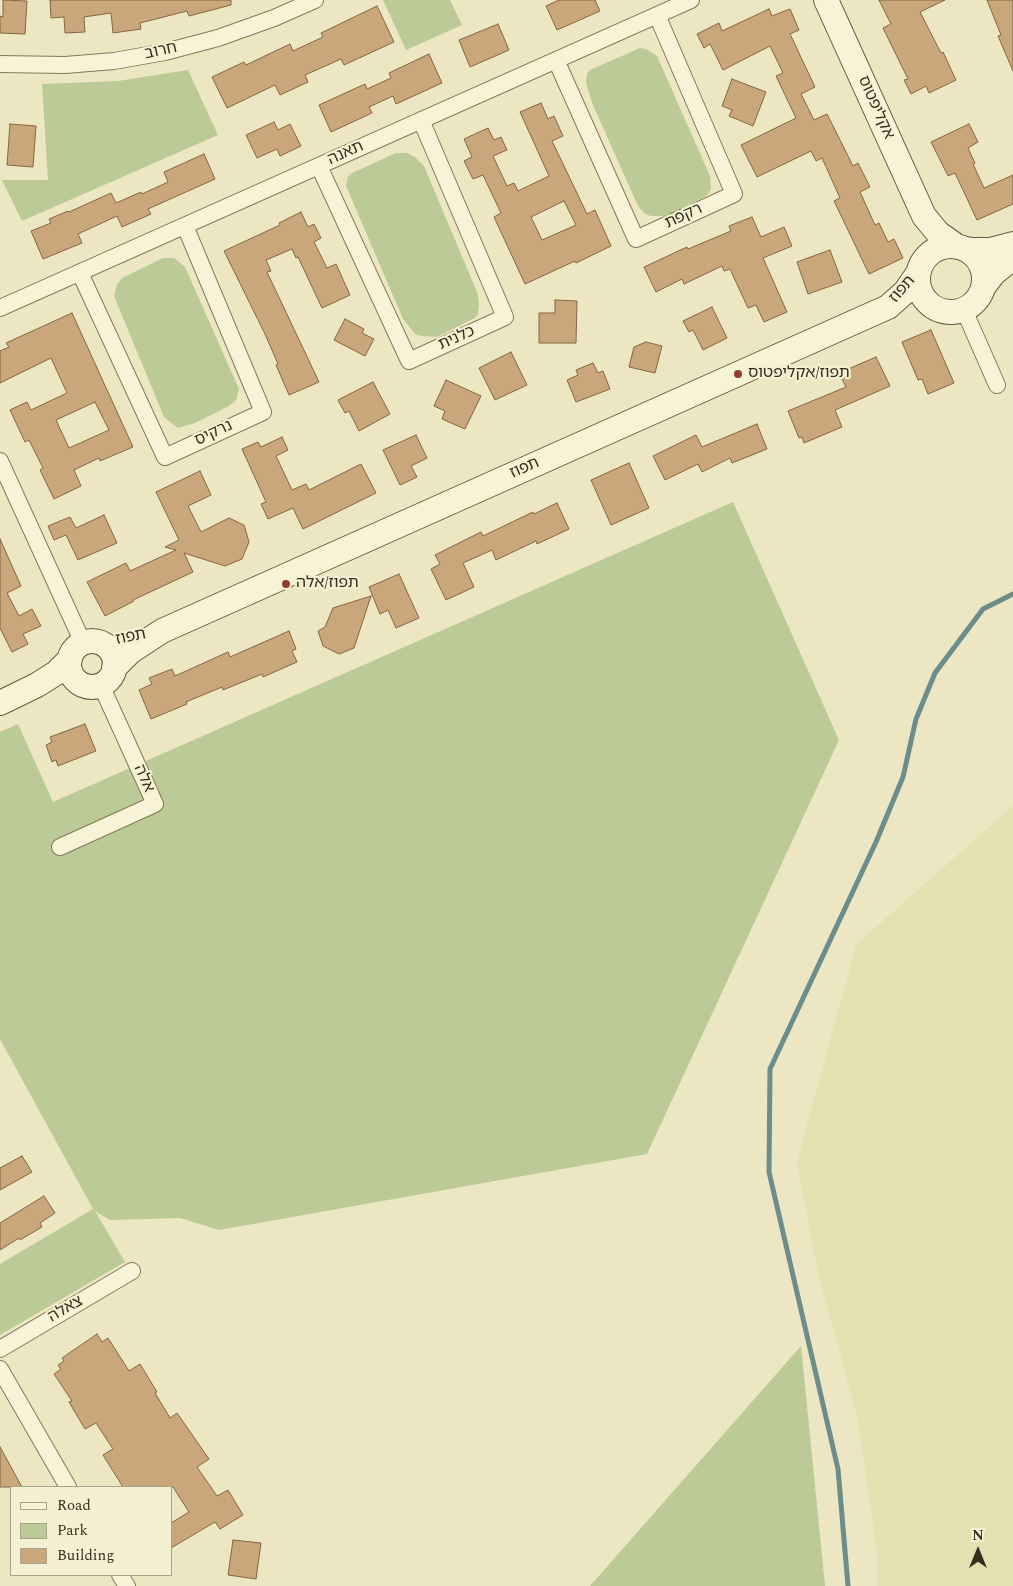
<!DOCTYPE html>
<html>
<head>
<meta charset="utf-8">
<style>
	body { margin:0 }
	#map { position:relative; width:1013px; height:1586px; overflow:hidden; background:#ece6c3; font-family:Spectral,serif }
	canvas { display:block }
	.legend { position:absolute; left:10px; top:1486px; width:162px; height:90px; box-sizing:border-box; background:#f4f0d2; border:1px solid #a8a28a; margin:0; padding:6px 9px; list-style:none; font-size:15px; color:#362e1e }
	.legend li { display:flex; align-items:center; gap:10px; height:25px }
	.legend b { width:25px; border:1px solid #a8a28a }
	.north { position:absolute; left:953px; top:1526px; width:50px; height:50px; -webkit-text-stroke:4px #f4f0d2; paint-order:stroke; rotate:0deg; font-size:14px; font-weight:700; line-height:20px; text-align:center; color:#362e1e }
	.north::after { content:''; display:block; margin:auto; width:18px; height:22px; background:#362e1e; clip-path:polygon(50% 0,100% 100%,50% 72%,0 100%) }
</style>
</head>
<body>
<div id="map">
<canvas width="1013" height="1586"></canvas>
<ul class="legend">
<li><b style="height:6px;background:#f7f3d6"></b>Road</li>
<li><b style="height:14px;background:#bcca97"></b>Park</li>
<li><b style="height:14px;background:#c9a77a"></b>Building</li>
</ul>
<div class="north">N</div>
</div>
<script>
const ctx = document.querySelector('canvas').getContext('2d');
ctx.lineJoin = 'round';
function fillPath(path, color) {
  ctx.fillStyle = color;
  ctx.fill(path, 'evenodd');
}
function poly(rows) {
  const path = new Path2D();
  for (const r of rows) {
    if (r.length === 3) {
      path.moveTo(r[0] + r[2], r[1]);
      path.arc(r[0], r[1], r[2], 0, 2 * Math.PI);
      continue;
    }
    path.moveTo(r[0], r[1]);
    for (let i = 2; i < r.length; i += 2) path.lineTo(r[i], r[i + 1]);
  }
  return path;
}
function stroke(path, color, width, dash) {
  ctx.strokeStyle = color;
  ctx.lineWidth = width;
  ctx.lineCap = dash ? 'butt' : 'round';
  ctx.setLineDash(dash || []);
  ctx.stroke(path);
}
function drawText(font, color, halo, rows, align = 'center') {
  ctx.font = font + ' Spectral,"Noto Sans Hebrew",serif';
  ctx.lineWidth = 4.5;
  ctx.setLineDash([]);
  ctx.textBaseline = 'middle';
  ctx.strokeStyle = halo;
  ctx.fillStyle = color;
  for (const [text, x, y, turn = 0] of rows) {
    ctx.save();
    ctx.translate(x, y);
    ctx.rotate((+turn || 0) * Math.PI / 180);
    ctx.textAlign = isNaN(turn) ? turn : align;
    if (halo) ctx.strokeText(text, 0, 0);
    ctx.fillText(text, 0, 0);
    ctx.restore();
  }
}
fillPath(poly([
	[1013,806,1013,1586,878,1586,878,1560,857,1415,818,1273,797,1162,856,945]
]), '#e2e1b1');
fillPath(poly([
	[383,0,450,0,462,25,406,50],
	[640,48,646,49,657,56,710,176,711,189,709,193,704,197,666,216,651,216,645,214,638,206,593,105,586,83,587,74,590,70],
	[188,70,218,135,22,221,2,180,48,180,42,84,118,81],
	[396,153,407,153,415,157,424,166,477,292,479,303,478,314,475,318,437,337,421,336,415,334,403,319,346,186,348,177,352,173],
	[163,258,174,258,185,267,239,389,236,400,229,406,195,423,178,428,164,417,114,296,117,284,122,278],
	[733,502,839,740,647,1154,219,1230,180,1218,110,1220,95,1211,125,1262,0,1335,0,1264,93,1209,0,1039,0,732,18,724,53,802],
	[801,1346,825,1586,590,1586]
]), '#bcca97');
stroke(poly([
	[848,1586,838,1469,769,1172,770,1069,876,842,903,777,916,719,935,673,983,609,1013,594]
]), '#6c8d8a', 5);
const building = poly([
	[3,0,27,1,25,34,0,33,0,16,3,17,3,0],
	[50,0,231,0,231,5,189,16,187,11,140,23,141,29,113,33,111,13,84,17,85,32,65,33,64,17,51,18,50,0],
	[559,0,595,0,600,11,557,30,546,6,559,0],
	[879,0,945,0,920,12,941,53,943,52,956,80,929,93,926,86,911,94,904,80,908,79,883,28,891,24,879,0],
	[987,0,1013,0,1013,71,998,36,1001,35,987,0],
	[377,6,394,42,344,65,341,59,305,75,308,82,280,95,275,85,227,108,212,77,244,62,246,65,290,44,293,51,323,37,321,33,377,6],
	[769,9,772,16,790,9,799,30,790,34,815,87,801,94,814,120,827,114,853,166,858,163,870,187,860,192,875,225,879,223,888,242,894,239,903,258,869,274,834,201,840,198,822,158,816,161,811,151,757,177,741,145,796,118,776,76,783,73,770,46,723,70,710,44,704,48,697,34,719,23,722,31,769,9],
	[498,24,509,50,470,67,459,40,498,24],
	[429,54,442,83,396,104,393,96,369,107,372,113,331,132,319,105,365,84,367,89,391,78,389,73,429,54],
	[732,79,766,92,753,126,729,116,732,110,722,106,732,79],
	[541,103,548,119,554,116,563,136,552,141,587,214,595,210,611,246,576,263,575,261,525,284,494,217,501,213,483,175,473,179,464,161,472,157,464,139,488,128,494,140,501,137,507,150,493,156,507,186,514,183,518,191,549,176,520,112,541,103],
	[564,201,576,225,542,240,531,217,564,201],
	[274,122,278,130,290,124,301,146,280,156,277,149,257,158,246,135,274,122],
	[10,124,36,126,33,167,7,165,10,124],
	[969,124,978,142,968,148,975,163,973,164,984,188,1013,175,1013,204,977,220,955,173,948,176,931,142,969,124],
	[204,154,215,179,148,209,151,214,122,227,117,216,78,234,82,243,43,259,31,231,51,223,49,219,68,211,69,212,111,193,116,203,141,192,142,194,168,182,164,172,204,154],
	[301,212,308,227,314,224,321,238,314,242,327,268,336,264,350,295,322,308,298,257,296,258,292,249,266,260,271,271,267,272,319,382,289,395,276,365,278,364,265,334,224,251,280,225,279,223,301,212],
	[752,217,761,237,784,227,792,246,763,258,787,312,764,322,756,305,748,308,730,269,724,271,722,266,684,284,682,279,656,292,644,267,687,247,688,249,731,231,729,226,752,217],
	[830,250,842,282,808,294,797,262,830,250],
	[555,300,577,301,576,343,539,343,539,313,555,313,555,300],
	[712,307,727,338,703,350,693,330,689,332,683,321,712,307],
	[72,313,133,447,100,461,99,458,74,470,81,486,54,499,40,470,43,468,29,440,25,442,10,410,27,402,31,410,67,393,51,358,0,383,0,351,9,347,6,343,72,313],
	[95,402,109,430,69,448,56,420,95,402],
	[345,319,364,329,362,333,374,339,365,356,334,340,345,319],
	[931,330,954,383,928,394,922,379,918,380,902,342,931,330],
	[646,342,662,346,655,373,629,367,634,347,646,342],
	[511,352,527,385,495,400,479,368,511,352],
	[876,357,890,386,835,410,842,427,804,443,802,437,799,438,788,411,846,387,839,373,876,357],
	[593,363,598,373,603,371,610,389,576,402,567,380,578,375,576,370,593,363],
	[446,380,481,396,465,429,442,419,445,411,434,406,446,380],
	[373,382,390,414,359,431,349,411,345,413,338,400,373,382],
	[757,424,767,449,732,463,730,458,702,472,698,464,665,480,653,456,696,435,702,447,757,424],
	[416,435,427,458,411,466,417,477,400,485,383,450,416,435],
	[282,437,288,450,276,456,292,490,306,484,309,490,361,464,376,493,303,529,293,508,268,519,261,504,266,502,242,449,258,442,261,447,282,437],
	[629,463,649,508,611,525,591,480,629,463],
	[200,471,211,495,188,506,201,532,229,518,244,525,249,542,242,559,225,566,184,553,193,572,133,600,134,601,105,616,87,582,126,563,130,571,176,550,165,547,179,540,156,492,200,471],
	[557,503,569,529,537,544,536,541,496,560,492,550,463,563,474,587,446,600,431,569,440,564,435,555,481,532,483,536,533,512,534,514,557,503],
	[104,515,117,543,78,560,66,535,54,540,48,526,70,517,76,528,104,515],
	[0,539,21,586,7,593,19,616,32,609,41,626,23,634,28,644,12,652,0,628,0,539],
	[399,574,419,618,396,628,388,610,380,614,369,587,399,574],
	[371,596,354,648,339,654,323,646,318,631,325,627,333,608,371,596],
	[289,631,296,649,292,651,297,662,263,677,262,674,223,690,222,687,186,702,187,704,151,719,139,690,152,684,149,678,172,669,175,676,228,652,230,657,289,631],
	[85,724,96,751,58,766,56,760,52,762,46,745,52,742,50,737,85,724],
	[22,1156,32,1172,0,1190,0,1168,22,1156],
	[44,1196,55,1213,40,1223,42,1227,20,1240,19,1238,0,1250,0,1223,44,1196],
	[97,1334,102,1342,108,1338,129,1371,140,1364,157,1392,155,1393,170,1418,177,1413,209,1459,197,1467,217,1496,228,1490,243,1515,220,1529,215,1522,171,1548,171,1523,189,1512,173,1487,123,1487,103,1455,113,1449,96,1423,85,1429,69,1402,72,1401,54,1374,61,1369,58,1365,64,1361,62,1358,97,1334],
	[0,1447,22,1487,0,1487,0,1447],
	[233,1540,261,1543,256,1579,228,1575,233,1540]
]);
fillPath(building, '#c9a77a');
stroke(building, '#846641', 1);
const street = poly([
	[556,60,636,239,734,194,657,15],
	[0,64,65,65,114,61,165,52,218,38,274,18,315,0],
	[319,166,409,361,505,317,421,120],
	[80,273,165,457,263,412,185,226],
	[0,308,691,0],
	[964,310,997,385],
	[0,461,83,643],
	[60,847,155,804,101,685],
	[0,1349,132,1271],
	[0,1369,68,1487],
	[120,1575,127,1586]
]);
const secondary = poly([
	[826,0,924,216,938,233,958,247],
	[951,279,33],
	[964,249,972,250,990,250,1013,244],
	[984,286,994,273,1013,258],
	[92,664,23],
	[114,668,130,652,162,631,888,307,905,292,918,273],
	[0,703,37,685,56,673,70,659]
]);
stroke(street, '#86785a', 18);
stroke(secondary, '#68593e', 26);
stroke(street, '#f7f3d6', 16);
stroke(secondary, '#f7f3d6', 24);
for (const [x, y, r, color] of [
	[738,374,5,"#933c2d"],
	[286,584,5,"#933c2d"]
]) {
  const dot = new Path2D();
  dot.arc(x, y, r, 0, 2 * Math.PI);
  ctx.fillStyle = color;
  ctx.fill(dot);
  stroke(dot, '#f4f0d2', 2);
}
drawText('16px', '#362e1e', '#f4f0d2', [
	["חרוב",161,52,-12],
	["אקליפטוס",875,108,66],
	["תאנה",346,154,-24],
	["רקפת",684,217,-25],
	["תפוז",903,290,-49],
	["כלנית",457,339,-24],
	["נרקיס",214,434,-25],
	["תפוז",525,469,-24],
	["תפוז",131,638,-12],
	["אלה",143,779,66],
	["צאלה",66,1310,-30]
]);
drawText('16px', '#362e1e', '#f4f0d2', [
	["תפוז/אקליפטוס",748,374],
	["תפוז/אלה",296,584]
], 'left');
</script>
</body>
</html>
